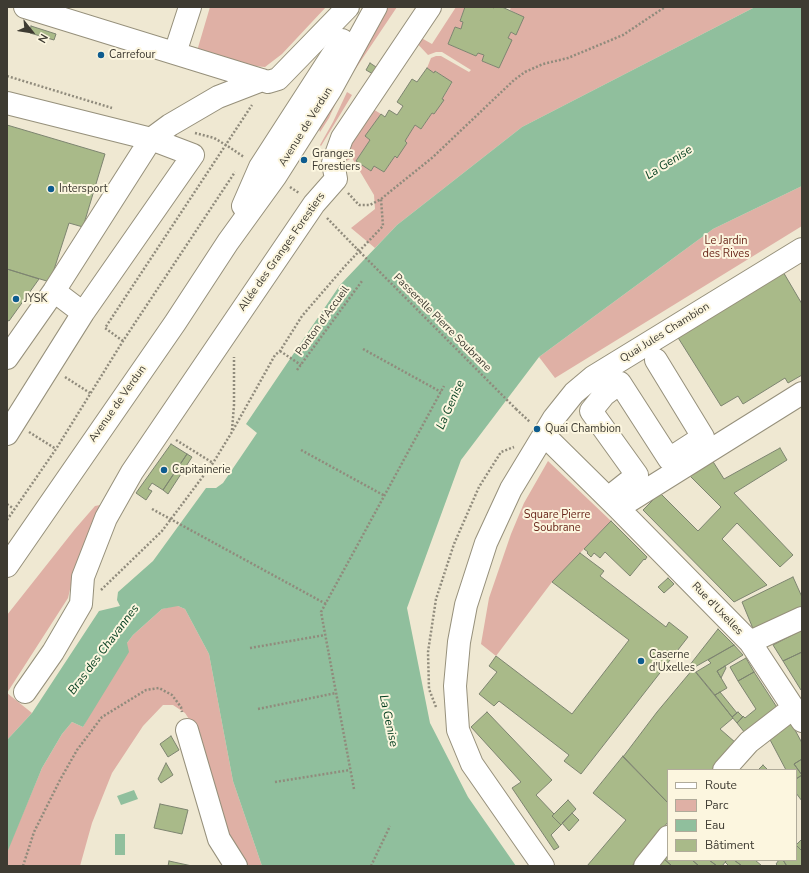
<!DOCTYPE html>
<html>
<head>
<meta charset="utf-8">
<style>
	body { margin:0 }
	#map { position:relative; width:809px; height:873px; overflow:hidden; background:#efe8d2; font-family:"Nunito Sans",sans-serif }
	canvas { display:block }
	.frame { position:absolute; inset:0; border:8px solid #3e3b32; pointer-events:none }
	.legend { position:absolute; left:667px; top:769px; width:130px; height:92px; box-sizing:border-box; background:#fcf6df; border:1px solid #b0ab9a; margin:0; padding:5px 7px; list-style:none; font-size:12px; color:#3e3b32 }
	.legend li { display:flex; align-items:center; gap:8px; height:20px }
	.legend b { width:20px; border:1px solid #b0ab9a }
	.north { position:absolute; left:12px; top:12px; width:40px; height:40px; -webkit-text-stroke:3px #fcf6df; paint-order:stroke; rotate:120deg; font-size:11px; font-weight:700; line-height:16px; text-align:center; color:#3e3b32 }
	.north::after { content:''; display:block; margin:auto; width:14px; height:18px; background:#3e3b32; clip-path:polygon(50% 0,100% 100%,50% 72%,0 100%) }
</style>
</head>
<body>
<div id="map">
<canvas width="809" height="873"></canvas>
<div class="frame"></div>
<ul class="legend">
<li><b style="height:5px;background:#fff"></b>Route</li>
<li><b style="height:11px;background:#dfb0a5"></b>Parc</li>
<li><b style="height:11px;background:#90bf9d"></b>Eau</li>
<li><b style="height:11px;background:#a9ba89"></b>Bâtiment</li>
</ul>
<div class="north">N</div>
</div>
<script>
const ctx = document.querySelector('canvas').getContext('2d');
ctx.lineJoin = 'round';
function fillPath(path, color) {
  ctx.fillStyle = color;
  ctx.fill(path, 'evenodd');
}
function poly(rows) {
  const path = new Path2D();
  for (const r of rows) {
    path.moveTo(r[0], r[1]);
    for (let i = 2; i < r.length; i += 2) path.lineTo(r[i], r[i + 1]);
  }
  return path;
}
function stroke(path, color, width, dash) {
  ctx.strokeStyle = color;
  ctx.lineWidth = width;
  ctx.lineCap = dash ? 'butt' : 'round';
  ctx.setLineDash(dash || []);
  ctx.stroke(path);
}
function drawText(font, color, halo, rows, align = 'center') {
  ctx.font = font + ' "Nunito Sans",sans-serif';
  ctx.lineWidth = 4;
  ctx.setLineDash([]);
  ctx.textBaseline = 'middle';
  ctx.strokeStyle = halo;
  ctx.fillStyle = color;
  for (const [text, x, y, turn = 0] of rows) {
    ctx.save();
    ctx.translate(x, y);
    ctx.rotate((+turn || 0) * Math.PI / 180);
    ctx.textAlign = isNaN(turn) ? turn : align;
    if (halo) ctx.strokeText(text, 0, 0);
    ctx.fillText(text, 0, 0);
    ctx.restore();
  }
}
fillPath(poly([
	[210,7,326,7,282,54,265,67,242,65,197,51],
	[387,7,397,7,342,89,329,118,320,132,317,123],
	[456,7,465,7,460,20,463,22,461,29,455,27,448,44,476,56,478,53,484,55,482,61,499,68,511,40,508,38,511,32,516,34,523,17,510,10,511,7,755,7,522,127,397,225,375,248,351,228,375,209,374,195,352,158,339,165,368,106,381,114,366,136,370,140,356,161,371,171,374,166,384,172,395,156,397,157,407,143,405,141,415,125,421,129,432,113,434,114,443,100,442,99,452,83,436,71,434,73,427,68,431,58,436,56,441,56,469,72,471,70,442,52,436,52,428,55,413,39,416,35,432,44],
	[347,92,352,95,321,146,320,145,333,122],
	[802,186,802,226,555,378,539,357,713,229],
	[548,461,611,521,552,582,496,656,481,644,489,598,511,534,524,503],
	[105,504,75,568,68,598,7,693,32,713,7,740,7,615,75,529,95,506],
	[174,606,178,606,185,609,209,654,233,781,262,866,242,866,224,836,191,722,185,713,173,705,163,705,143,726,112,773,92,823,80,866,7,866,7,853,10,844,42,768,62,734,72,722,83,727,127,643,133,635,162,609]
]), '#dfb0a5');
fillPath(poly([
	[755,7,802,7,802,186,713,229,539,357,461,460,407,608,430,723,468,797,516,866,262,866,233,781,209,654,185,609,178,606,162,609,133,635,127,643,129,652,83,727,72,722,62,734,42,768,7,853,7,740,32,713,99,611,120,606,117,600,118,592,153,561,206,488,216,488,223,483,257,433,246,424,340,285,397,225,522,127],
	[134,790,138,799,121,805,117,796],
	[115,834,125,834,125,855,115,855]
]), '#90bf9d');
const building = poly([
	[465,7,491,7,494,8,494,7,502,7,524,17,516,35,511,32,508,38,512,40,499,68,482,61,484,55,478,53,476,56,448,44,455,27,461,29,463,22,460,21,465,7],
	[31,26,56,34,54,40,30,33,31,26],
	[370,63,376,67,373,74,366,70,370,63],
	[427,68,434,73,435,71,452,82,442,99,444,100,434,114,432,113,421,129,415,125,405,141,407,143,397,158,395,156,384,172,374,166,371,171,356,161,370,140,365,136,381,114,385,117,389,110,397,115,403,106,397,102,412,79,417,82,427,68],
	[7,125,105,154,83,227,69,223,50,282,7,269,7,125],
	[7,269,39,279,9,321,7,320,7,269],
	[782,270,802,304,802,375,788,383,785,378,743,404,738,396,721,406,677,336,782,270],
	[171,444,187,454,163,490,152,483,148,489,152,491,146,500,136,493,171,444],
	[780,448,787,460,734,493,793,555,780,567,737,523,722,539,767,585,734,602,643,510,660,493,698,531,721,507,689,475,712,460,724,479,780,448],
	[187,454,192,457,168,494,163,490,187,454],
	[611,521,647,557,645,560,644,559,630,576,605,552,600,558,594,553,591,557,587,553,588,552,584,549,611,521],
	[580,553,604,571,600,576,666,627,669,622,688,637,581,774,564,761,569,755,499,701,494,706,479,694,497,672,489,666,496,656,572,714,629,640,552,582,580,553],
	[793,577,802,597,802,607,754,631,742,602,793,577],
	[668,578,674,584,664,593,658,587,668,578],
	[718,629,734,645,693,668,689,666,718,629],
	[802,630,802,652,783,661,773,645,802,630],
	[734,645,743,655,717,671,727,688,715,695,696,672,711,663,708,660,734,645],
	[802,652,802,689,801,690,783,661,802,652],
	[746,658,754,672,738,681,730,667,746,658],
	[725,666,726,668,721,678,717,671,725,666],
	[693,669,733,718,720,729,736,743,712,770,668,770,668,803,623,757,657,712,693,669],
	[754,672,780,712,745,733,737,723,743,716,745,718,756,709,738,681,754,672],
	[720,692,737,713,732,717,715,695,720,692],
	[487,712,552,780,536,795,554,814,552,816,561,825,551,835,559,847,554,850,512,788,521,782,471,727,487,712],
	[738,712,743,717,737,723,732,717,738,712],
	[788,717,802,743,802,759,794,764,802,775,796,779,796,770,786,770,767,734,788,717],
	[171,736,179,750,168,757,160,744,171,736],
	[623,756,668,803,668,822,632,866,587,866,626,820,593,793,623,756],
	[802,759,802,801,796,793,796,779,802,775,794,764,802,759],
	[166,763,173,775,161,783,158,779,166,763],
	[763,765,768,770,758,770,763,765],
	[568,800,576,809,561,825,552,816,568,800],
	[160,804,188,810,182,834,154,828,160,804],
	[572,813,579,820,569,831,562,823,572,813],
	[802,839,802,851,796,845,802,839],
	[796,845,802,851,802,866,787,866,783,860,796,860,796,845],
	[668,854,668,860,692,860,699,866,672,866,664,859,668,854],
	[664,859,672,866,659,866,664,859],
	[692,860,709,860,717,866,699,866,692,860],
	[709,860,727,860,722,866,717,866,709,860],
	[727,860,734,860,742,866,729,866,725,862,727,860],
	[734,860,755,860,762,866,742,866,734,860],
	[779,860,783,860,786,865,785,866,778,866,776,864,779,860],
	[169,861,192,866,168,866,169,861]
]);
fillPath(building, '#a9ba89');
stroke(building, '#7d8470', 1);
const minor = poly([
	[25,7,268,82,278,79,348,7],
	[175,53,190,7],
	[7,103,151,139,170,125,218,97,262,80],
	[54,291,83,313],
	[7,358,54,291,151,139,193,155,83,313,7,434],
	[544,435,618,508,750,642,802,721],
	[608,498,637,475,591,411,604,395,620,383,669,459,703,437,656,360],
	[618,508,802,393],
	[750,642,802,618],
	[25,692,53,652,81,604,83,577,106,518,132,472,314,204,336,179,333,163,342,138,430,7],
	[187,730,219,839,236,866],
	[724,770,749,742,793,708],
	[543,866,472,764,458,730,455,686,459,642,466,605,486,543,511,489,554,418,574,393,593,377,802,249],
	[645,866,668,837]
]);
const major = poly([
	[243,206,260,167,342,40],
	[7,566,175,323,228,242,275,177,331,89,376,7]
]);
stroke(minor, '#96907b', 24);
stroke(major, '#96907b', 24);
stroke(poly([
	[7,76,112,108],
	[195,133,214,138,226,145,244,157],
	[290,187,299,193],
	[348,193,359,205,370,205,381,199,433,157,514,80,525,72,543,64,568,58,623,35,665,7],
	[327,218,357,249],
	[123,341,105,328,252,105],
	[363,349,441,392],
	[280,351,301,365],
	[297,370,362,281],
	[65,377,90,393],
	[516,409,530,422],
	[232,430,234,405,234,357],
	[29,432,56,449],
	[176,440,213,463],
	[301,450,385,496],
	[7,504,14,509],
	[152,509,326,604],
	[7,520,56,449,123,341,235,172],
	[101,590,162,531,213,463,232,432,275,355,280,351,302,316,346,265,383,226,381,199],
	[250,648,325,635],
	[436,707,429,689,428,652,436,599,454,544,479,487,501,452,514,447],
	[258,709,336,693],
	[275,782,350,770],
	[354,789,321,612,444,386],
	[23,866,34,832,60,780,77,750,102,717,146,690,159,688,172,695,181,707,182,712],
	[371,866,390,826]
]), '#908b7c', 2.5, [2, 2]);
stroke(minor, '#fff', 22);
stroke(major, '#fff', 22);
stroke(poly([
	[357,249,516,409]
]), '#908b7c', 2.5, [2, 2]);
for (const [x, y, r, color] of [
	[101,55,4,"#0e5c8f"],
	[304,160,4,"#0e5c8f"],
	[51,189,4,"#0e5c8f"],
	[16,299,4,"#0e5c8f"],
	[537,429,4,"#0e5c8f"],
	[164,470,4,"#0e5c8f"],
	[641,661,4,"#0e5c8f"]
]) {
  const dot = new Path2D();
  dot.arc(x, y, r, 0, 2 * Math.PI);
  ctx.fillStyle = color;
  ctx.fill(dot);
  stroke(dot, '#fcf6df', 1.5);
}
drawText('11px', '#3e3b32', '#fcf6df', [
	["Carrefour",109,55],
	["Granges",312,154],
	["Forestiers",312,167],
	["Intersport",59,189],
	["JYSK",24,299],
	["Quai Chambion",545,429],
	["Capitainerie",172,470],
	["Caserne",649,655],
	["d'Uxelles",649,668]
], 'left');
drawText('11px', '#3e3b32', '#fcf6df', [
	["Avenue de Verdun",306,127,-58],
	["Allée des Granges Forestiers",282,252,-55],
	["Ponton d'Accueil",323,321,-54],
	["Passerelle Pierre Soubrane",442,323,45],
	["Quai Jules Chambion",665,333,-32],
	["Avenue de Verdun",118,404,-55],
	["Rue d'Uxelles",717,609,46]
]);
drawText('11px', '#6b281c', '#fcf6df', [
	["Le Jardin",726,241],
	["des Rives",726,254],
	["Square Pierre",557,515],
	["Soubrane",557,528]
]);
drawText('italic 12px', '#023d1e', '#fcf6df', [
	["La Genise",669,163,-32],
	["La Genise",451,405,-66],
	["Bras des Chavannes",104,650,-53],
	["La Genise",388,721,78]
]);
</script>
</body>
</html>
